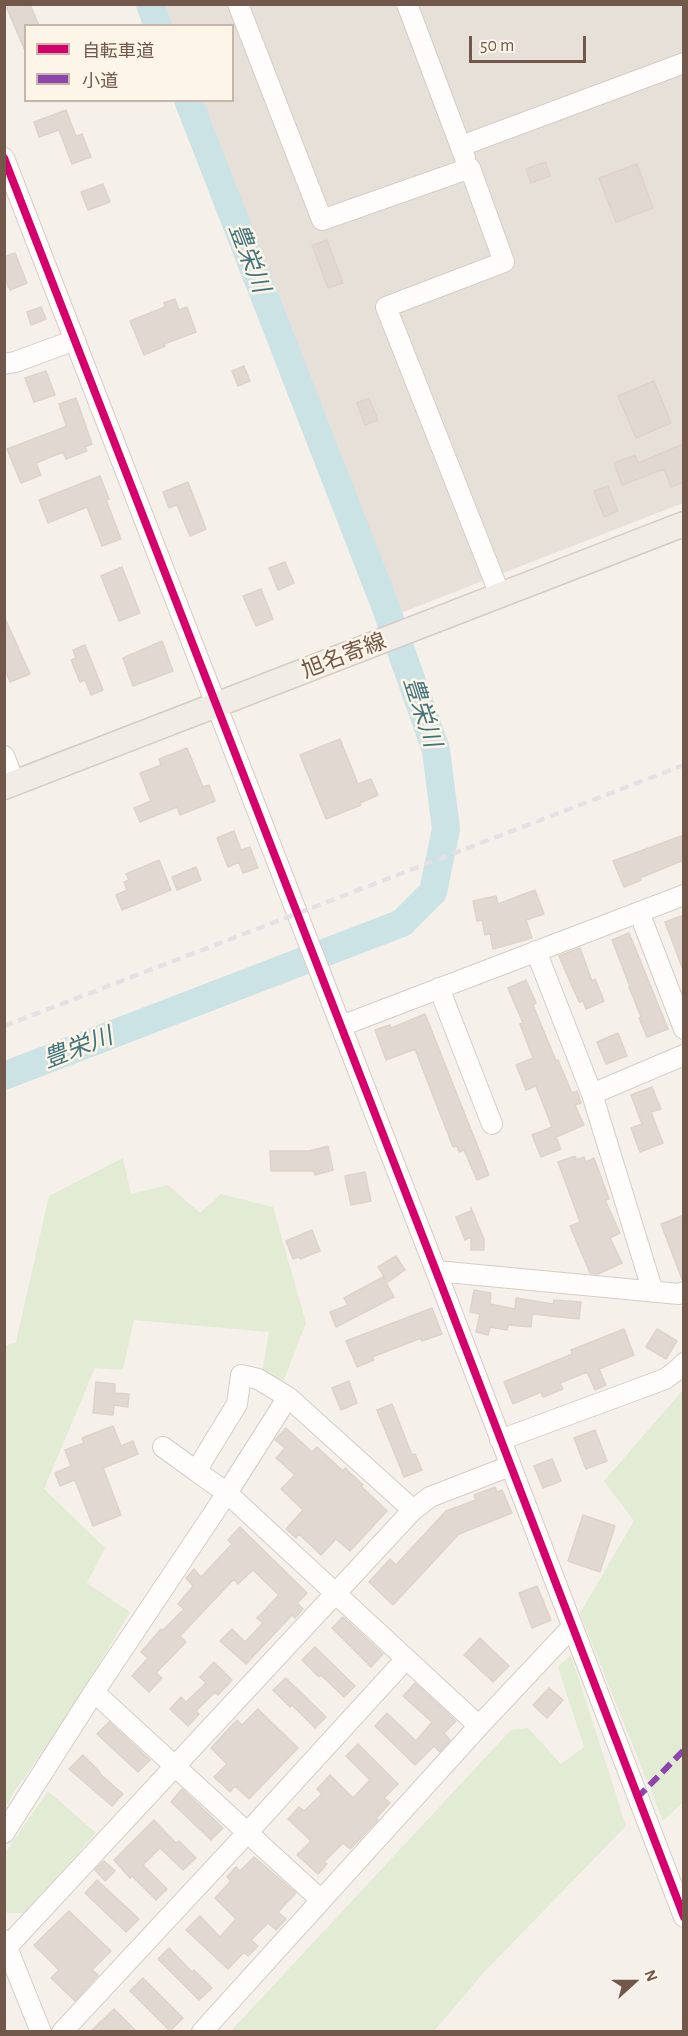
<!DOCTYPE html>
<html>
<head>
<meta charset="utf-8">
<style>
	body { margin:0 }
	#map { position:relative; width:688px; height:2036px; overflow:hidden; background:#f5f0e9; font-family:"Alegreya Sans","Noto Sans JP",sans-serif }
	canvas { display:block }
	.frame { position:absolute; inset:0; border:6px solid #71584a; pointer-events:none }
	.legend { position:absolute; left:24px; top:24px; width:210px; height:78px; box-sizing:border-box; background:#fef5e9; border:2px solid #c6b6a9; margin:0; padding:8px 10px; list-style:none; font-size:18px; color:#71584a }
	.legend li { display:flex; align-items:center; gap:12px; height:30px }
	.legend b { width:30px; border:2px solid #c6b6a9 }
	.north { position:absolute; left:604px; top:1952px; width:60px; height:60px; -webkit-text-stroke:4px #fef5e9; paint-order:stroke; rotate:69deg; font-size:16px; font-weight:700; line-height:24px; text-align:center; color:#71584a }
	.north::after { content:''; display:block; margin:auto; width:21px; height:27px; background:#71584a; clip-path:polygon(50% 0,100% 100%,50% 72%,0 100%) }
	.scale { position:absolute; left:469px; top:36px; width:117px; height:27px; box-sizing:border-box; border:3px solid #71584a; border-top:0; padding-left:8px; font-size:18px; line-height:21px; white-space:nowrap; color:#71584a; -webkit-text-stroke:4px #fef5e9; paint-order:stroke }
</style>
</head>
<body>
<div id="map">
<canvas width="688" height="2036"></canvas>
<div class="frame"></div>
<ul class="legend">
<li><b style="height:8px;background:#d6006c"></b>自転車道</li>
<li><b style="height:8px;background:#8e44ad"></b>小道</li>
</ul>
<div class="north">N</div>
<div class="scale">50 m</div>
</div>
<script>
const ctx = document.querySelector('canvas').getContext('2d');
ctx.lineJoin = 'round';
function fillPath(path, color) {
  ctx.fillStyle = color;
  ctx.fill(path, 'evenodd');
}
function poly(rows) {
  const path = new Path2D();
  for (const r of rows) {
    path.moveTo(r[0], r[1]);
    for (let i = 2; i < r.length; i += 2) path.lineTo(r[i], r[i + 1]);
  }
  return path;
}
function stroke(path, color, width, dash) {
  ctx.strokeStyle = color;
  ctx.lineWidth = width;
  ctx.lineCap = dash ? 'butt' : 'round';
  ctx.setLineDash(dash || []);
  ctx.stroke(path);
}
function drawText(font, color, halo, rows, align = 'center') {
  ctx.font = font + ' "Alegreya Sans","Noto Sans JP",sans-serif';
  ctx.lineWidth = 5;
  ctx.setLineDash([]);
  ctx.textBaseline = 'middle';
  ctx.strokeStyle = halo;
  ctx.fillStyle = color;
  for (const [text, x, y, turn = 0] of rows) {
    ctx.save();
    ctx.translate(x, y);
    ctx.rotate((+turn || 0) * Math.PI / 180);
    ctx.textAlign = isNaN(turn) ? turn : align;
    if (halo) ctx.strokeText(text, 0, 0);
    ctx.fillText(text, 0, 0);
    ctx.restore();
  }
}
fillPath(poly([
	[160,5,683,5,683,503,398,614,198,101,232,100,232,26,168,25]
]), '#e7e0d9');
fillPath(poly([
	[123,1158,131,1194,168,1185,200,1213,221,1194,273,1207,306,1323,284,1380,262,1373,269,1332,134,1320,123,1370,95,1368,44,1489,105,1548,87,1583,130,1612,67,1717,14,1792,5,1809,5,1346,16,1342,49,1196],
	[683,1390,684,1801,663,1821,580,1613,634,1521,604,1481],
	[571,1655,626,1826,485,1971,434,2031,231,2031,511,1730,528,1728,561,1764,584,1747,558,1667],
	[48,1791,96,1833,24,1913,7,1913,4,1907,5,1853]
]), '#e2ebd4');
stroke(poly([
	[150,4,158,26],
	[4,1076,402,923,433,892,446,829,436,750,386,608,188,100]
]), '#cbe3e5', 28);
const building = poly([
	[5,4,30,4,39,26,26,26,26,53,5,4],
	[66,110,76,136,82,134,91,157,72,164,59,130,39,137,34,122,66,110],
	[545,162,550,176,531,183,526,169,545,162],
	[637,164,653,208,616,222,599,178,637,164],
	[103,184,110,202,88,210,81,192,103,184],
	[327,240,343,283,328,288,312,245,327,240],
	[15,253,27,283,10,290,4,277,4,257,15,253],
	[175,299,179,310,187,307,196,332,164,344,165,346,144,355,130,321,165,307,164,303,175,299],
	[41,307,46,319,31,325,27,312,41,307],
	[244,366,250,381,238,386,232,371,244,366],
	[46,371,55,395,34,402,25,378,46,371],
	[654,381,671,423,636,438,618,396,654,381],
	[76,398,92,444,85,447,87,451,66,459,63,452,36,463,41,475,21,483,7,449,65,427,66,425,59,404,76,398],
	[369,398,378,420,365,425,357,403,369,398],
	[681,445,684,452,684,482,671,487,664,469,622,485,614,463,635,455,638,463,681,445],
	[100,476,109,499,106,500,121,539,102,546,87,507,48,523,39,500,100,476],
	[188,482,206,529,190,536,177,505,169,508,163,492,188,482],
	[608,486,618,511,604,517,594,491,608,486],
	[285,562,294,583,278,590,269,568,285,562],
	[122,567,140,613,119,621,101,576,122,567],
	[261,589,273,619,256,626,243,596,261,589],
	[4,616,30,674,10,682,4,667,4,616],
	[162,641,173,671,133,686,123,658,162,641],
	[85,645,103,690,91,695,85,680,80,682,71,660,76,658,73,650,85,645],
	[340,739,358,784,371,779,378,795,360,803,361,805,326,819,300,755,340,739],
	[187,748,203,787,209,785,215,801,180,815,177,807,140,822,134,808,151,801,140,773,161,765,159,759,187,748],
	[234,831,241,850,250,847,258,868,243,873,239,862,228,867,217,838,234,831],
	[684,835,684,860,640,878,641,880,624,887,613,861,684,835],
	[159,860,171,890,122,910,116,895,127,890,124,882,129,880,126,874,159,860],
	[196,867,201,880,177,890,172,877,196,867],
	[535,890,544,914,526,920,532,938,493,949,490,934,485,935,482,920,477,921,473,901,496,896,498,904,535,890],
	[684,915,684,967,682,967,665,922,684,915],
	[629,933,668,1029,647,1037,639,1018,641,1017,629,987,630,987,612,940,629,933],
	[580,948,592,981,595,979,604,1001,586,1009,583,1001,579,1002,559,956,580,948],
	[526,980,536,1003,533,1005,556,1061,558,1060,572,1093,577,1091,581,1103,575,1105,584,1125,556,1137,561,1149,541,1157,532,1135,552,1127,536,1086,526,1090,516,1065,533,1058,520,1024,523,1023,508,988,526,980],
	[425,1014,489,1175,477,1180,464,1150,459,1152,457,1146,453,1147,415,1049,386,1060,375,1030,390,1025,391,1028,425,1014],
	[618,1033,627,1056,606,1064,597,1042,618,1033],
	[652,1087,661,1109,651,1112,663,1143,640,1152,631,1128,642,1124,631,1095,652,1087],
	[328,1146,333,1170,315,1175,314,1171,271,1171,270,1151,309,1151,328,1146],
	[575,1156,576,1160,584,1157,586,1162,594,1158,609,1199,605,1200,620,1233,610,1238,622,1263,598,1274,590,1273,570,1226,580,1222,558,1162,575,1156],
	[365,1172,371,1201,351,1205,345,1176,365,1172],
	[471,1208,484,1239,484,1250,471,1250,471,1237,465,1240,456,1217,471,1211,471,1208],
	[684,1215,684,1278,682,1279,661,1224,684,1215],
	[312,1230,320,1251,300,1259,299,1257,293,1259,286,1241,312,1230],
	[396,1256,405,1270,388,1282,378,1267,396,1256],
	[383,1277,394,1297,336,1327,330,1312,348,1305,344,1298,383,1277],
	[474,1290,491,1293,490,1304,515,1309,516,1298,553,1304,554,1300,581,1302,579,1319,532,1314,531,1327,508,1325,507,1330,490,1327,488,1335,476,1332,480,1314,470,1312,474,1290],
	[432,1308,442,1334,422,1341,421,1338,372,1357,374,1360,357,1367,346,1341,432,1308],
	[624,1329,634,1355,599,1369,606,1385,595,1390,587,1372,560,1383,563,1389,543,1397,541,1392,513,1404,504,1382,572,1354,571,1350,624,1329],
	[657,1329,677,1341,666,1359,646,1347,657,1329],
	[349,1381,357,1403,341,1410,332,1388,349,1381],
	[96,1382,115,1384,115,1393,129,1394,128,1407,114,1405,113,1415,93,1413,96,1382],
	[392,1404,412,1455,415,1454,422,1470,404,1477,377,1410,392,1404],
	[113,1426,121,1446,133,1441,138,1454,103,1468,121,1515,93,1526,75,1480,60,1486,55,1473,71,1466,65,1450,84,1443,82,1438,113,1426],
	[286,1428,312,1452,317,1447,343,1471,345,1468,363,1485,361,1486,387,1511,350,1551,336,1539,321,1555,299,1534,296,1538,286,1529,303,1510,281,1489,295,1475,276,1458,285,1448,275,1440,286,1428],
	[595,1430,607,1461,586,1469,574,1438,595,1430],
	[552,1459,561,1481,543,1488,534,1466,552,1459],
	[495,1487,497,1492,502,1490,512,1513,459,1534,393,1605,369,1582,390,1559,396,1565,446,1511,476,1500,474,1495,495,1487],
	[583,1515,615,1526,600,1572,568,1561,583,1515],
	[240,1527,307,1593,297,1603,303,1609,295,1618,292,1615,246,1664,220,1641,232,1629,245,1642,263,1623,257,1618,279,1595,253,1570,238,1584,234,1579,180,1636,186,1642,156,1673,162,1678,149,1692,132,1676,148,1658,141,1652,161,1629,163,1630,184,1609,178,1604,193,1586,186,1578,194,1569,201,1577,232,1544,228,1540,240,1527],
	[537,1586,551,1620,532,1628,519,1593,537,1586],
	[343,1617,383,1654,371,1667,332,1628,343,1617],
	[480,1638,509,1666,493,1682,464,1655,480,1638],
	[315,1647,355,1686,344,1697,321,1675,319,1677,302,1660,315,1647],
	[214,1662,232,1680,218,1695,215,1692,196,1711,199,1714,188,1726,170,1709,181,1697,186,1702,206,1683,200,1677,214,1662],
	[286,1678,326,1717,315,1728,292,1705,290,1707,273,1690,286,1678],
	[415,1683,456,1721,444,1733,450,1740,440,1752,434,1746,415,1765,375,1726,387,1713,416,1741,432,1722,403,1696,415,1683],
	[549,1688,563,1700,547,1718,533,1705,549,1688],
	[258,1709,298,1748,249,1799,235,1786,230,1792,214,1777,227,1764,211,1748,237,1720,242,1725,258,1709],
	[109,1722,150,1760,138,1772,97,1734,109,1722],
	[358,1744,398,1784,384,1798,390,1803,376,1818,378,1820,350,1849,343,1843,324,1862,327,1864,318,1874,297,1855,311,1841,288,1819,299,1807,304,1811,322,1794,317,1789,330,1775,353,1798,370,1780,346,1756,358,1744],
	[83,1755,100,1772,99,1773,123,1794,112,1806,69,1769,83,1755],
	[182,1789,223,1828,211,1840,171,1802,182,1789],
	[154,1820,176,1843,179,1841,196,1858,183,1870,160,1848,143,1865,167,1889,156,1900,132,1876,130,1878,114,1860,154,1820],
	[254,1857,296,1893,278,1912,286,1919,276,1930,268,1923,251,1940,258,1946,248,1956,244,1952,228,1969,186,1930,200,1916,220,1937,236,1919,215,1898,231,1881,227,1877,236,1867,240,1871,254,1857],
	[104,1861,115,1871,105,1881,95,1870,104,1861],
	[97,1880,139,1919,126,1932,85,1893,97,1880],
	[69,1911,111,1951,92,1970,98,1975,75,2001,51,1978,59,1970,34,1945,69,1911],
	[169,1948,192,1972,194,1970,212,1988,199,2000,158,1959,169,1948],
	[143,1978,183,2018,170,2031,130,1991,143,1978],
	[114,2009,136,2031,91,2031,114,2009]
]);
fillPath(building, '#e1d8d1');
stroke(building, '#ded3cb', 1.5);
const minor = poly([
	[238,4,322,220,470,168,504,262,386,307,500,595],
	[407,4,465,158],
	[461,146,684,63],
	[4,158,436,1271,684,1917],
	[4,364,15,362,75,340],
	[4,756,15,783],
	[639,912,684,1029],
	[536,951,592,1094,653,1292],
	[439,988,492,1124],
	[341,1026,684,895],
	[592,1094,684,1055],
	[436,1271,679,1294,684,1292],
	[288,1397,258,1379,241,1375,237,1404,196,1471,227,1493,479,1726],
	[500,1440,665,1379,677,1370,684,1363],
	[163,1447,196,1471],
	[94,1692,321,1900],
	[4,1833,94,1692,227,1493,288,1397,413,1510],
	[4,1940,41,2032],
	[7,1947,413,1510,430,1497,510,1466],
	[62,2032,248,1832,405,1660],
	[202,2032,479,1726,572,1627]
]);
const major = poly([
	[4,787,684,524]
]);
stroke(minor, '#d4cdc6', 22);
stroke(major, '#d4cbc5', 27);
stroke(minor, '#fefdfc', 20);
stroke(major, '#f1ece5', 24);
stroke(poly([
	[4,1026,684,765]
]), '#e4e1e4', 4.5, [9, 6]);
stroke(poly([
	[637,1798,684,1750]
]), '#8e44ad', 6, [12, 6]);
stroke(poly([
	[4,158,436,1271,684,1917]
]), '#d6006c', 8);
drawText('22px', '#71584a', '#fef5e9', [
	["旭名寄線",344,656,-21]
]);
drawText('italic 24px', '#42747d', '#fef5e9', [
	["豊栄川",249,258,69],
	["豊栄川",422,712,72],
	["豊栄川",78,1048,-21]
]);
</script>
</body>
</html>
